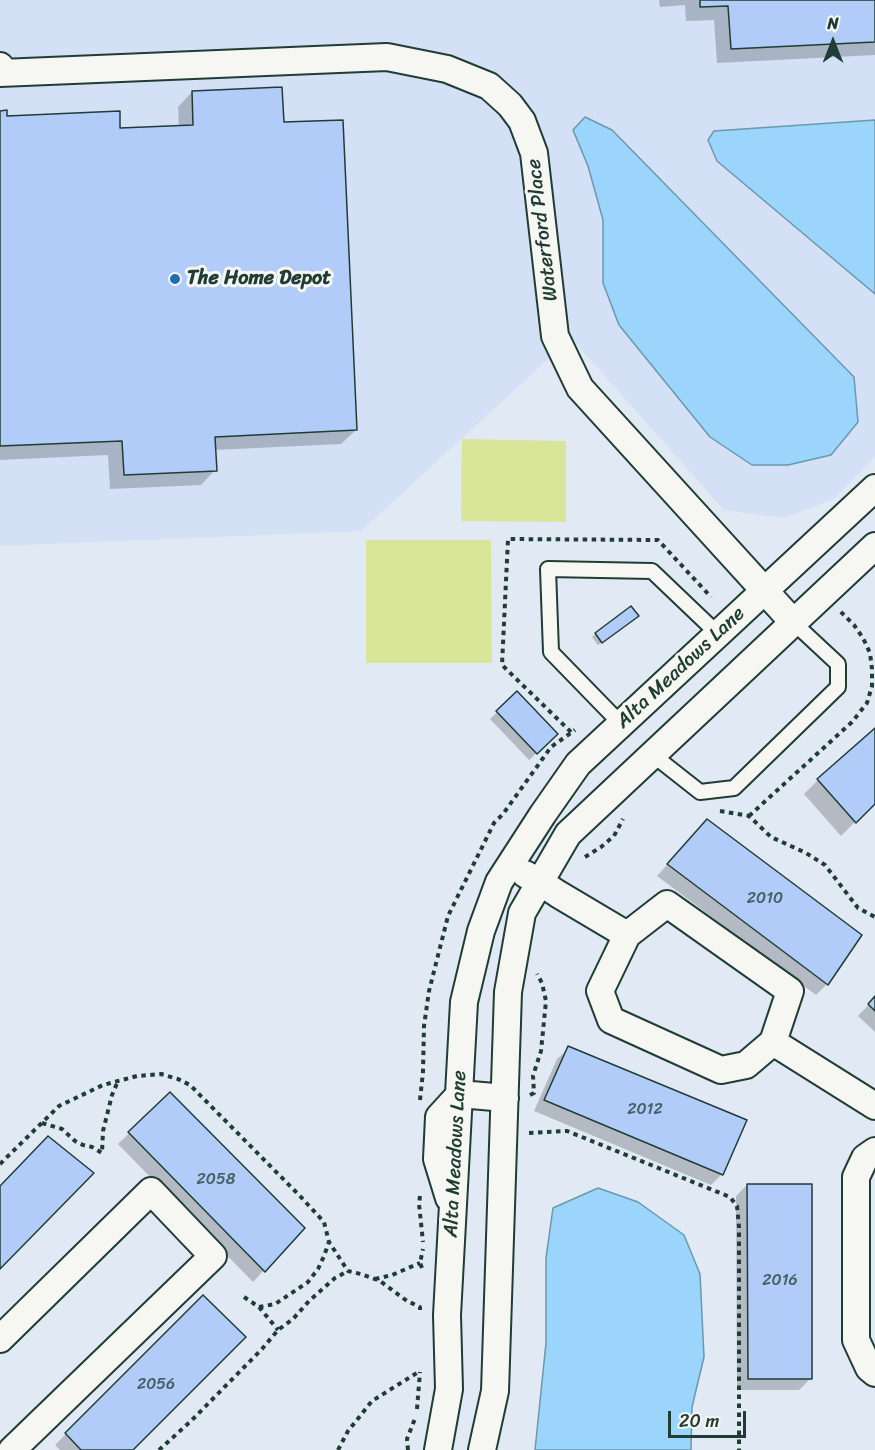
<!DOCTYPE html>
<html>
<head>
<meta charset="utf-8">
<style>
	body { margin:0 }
	#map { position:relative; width:875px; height:1450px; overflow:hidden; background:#e1e9f4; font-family:Sriracha,sans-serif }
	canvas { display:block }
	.north { position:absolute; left:803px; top:12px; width:60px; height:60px; -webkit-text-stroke:4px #f6f6f2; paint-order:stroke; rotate:0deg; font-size:16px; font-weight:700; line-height:24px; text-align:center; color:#1f3d34 }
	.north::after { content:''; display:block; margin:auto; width:21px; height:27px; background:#1f3d34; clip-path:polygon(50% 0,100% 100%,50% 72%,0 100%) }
	.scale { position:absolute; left:668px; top:1411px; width:78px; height:27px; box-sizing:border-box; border:3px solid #1f3d34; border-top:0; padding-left:8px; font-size:18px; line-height:21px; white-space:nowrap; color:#1f3d34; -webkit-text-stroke:4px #f6f6f2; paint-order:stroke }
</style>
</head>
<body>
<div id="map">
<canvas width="875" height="1450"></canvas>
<div class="north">N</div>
<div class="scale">20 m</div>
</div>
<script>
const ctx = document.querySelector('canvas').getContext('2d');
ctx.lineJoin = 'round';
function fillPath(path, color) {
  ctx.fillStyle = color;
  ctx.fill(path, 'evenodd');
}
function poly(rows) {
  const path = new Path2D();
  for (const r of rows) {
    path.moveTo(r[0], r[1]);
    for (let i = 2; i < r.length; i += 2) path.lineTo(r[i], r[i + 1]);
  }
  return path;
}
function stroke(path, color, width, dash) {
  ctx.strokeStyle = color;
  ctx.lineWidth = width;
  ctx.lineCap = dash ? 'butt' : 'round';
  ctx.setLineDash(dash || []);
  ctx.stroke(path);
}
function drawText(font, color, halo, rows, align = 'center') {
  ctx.font = font + ' Sriracha,sans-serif';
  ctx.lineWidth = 6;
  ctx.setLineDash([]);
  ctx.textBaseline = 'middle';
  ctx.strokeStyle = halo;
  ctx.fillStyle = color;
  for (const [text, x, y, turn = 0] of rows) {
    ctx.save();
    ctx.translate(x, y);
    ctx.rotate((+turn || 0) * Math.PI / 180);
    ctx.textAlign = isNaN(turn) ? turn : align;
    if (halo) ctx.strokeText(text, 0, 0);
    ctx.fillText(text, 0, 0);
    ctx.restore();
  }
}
fillPath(poly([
	[0,0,875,0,875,457,834,499,783,518,724,510,571,338,361,531,0,546]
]), '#d3e0f6');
fillPath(poly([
	[462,439,566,441,566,522,461,521],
	[366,540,491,540,492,663,366,663]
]), '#d9e699');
const water = poly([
	[585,117,612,130,854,377,858,422,831,455,788,465,752,465,710,437,619,325,603,283,603,220,588,166,573,130,585,117],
	[875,120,875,294,717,161,708,140,714,131,875,120],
	[598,1188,638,1202,684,1235,700,1274,704,1357,692,1407,691,1450,535,1450,546,1343,546,1258,553,1208,598,1188]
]);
fillPath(water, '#9cd5fc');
stroke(water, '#6a98ac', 1.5);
fillPath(poly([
	[659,0,875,0,875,55,717,63,714,20,686,21,685,5,660,7],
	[192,92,282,124,356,430,341,444,214,450,215,470,201,485,110,489,108,455,0,460,0,112,6,118,119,130,179,127,178,107],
	[631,608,634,619,598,645,592,637],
	[517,693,556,734,529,760,490,719],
	[875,730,875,802,841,836,804,794,818,780],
	[707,820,827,984,816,995,657,876],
	[875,998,875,1032,858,1016],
	[569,1048,722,1174,711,1185,534,1111,557,1059],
	[170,1094,303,1228,253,1282,118,1144],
	[747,1185,810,1379,799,1390,737,1390,736,1196],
	[203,1297,131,1450,60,1450,55,1445]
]), '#0003');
const building = poly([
	[700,0,875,0,875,42,731,49,728,6,700,7,700,0],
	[282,87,284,122,343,120,357,430,215,437,217,471,124,475,122,441,0,446,0,111,7,110,7,116,120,111,120,128,193,125,192,91,282,87],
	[631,606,639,616,602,643,595,633,631,606],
	[517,691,558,734,537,754,496,711,517,691],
	[875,728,875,804,856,823,817,779,875,728],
	[707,819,862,935,828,985,667,864,707,819],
	[875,996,875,1011,868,1004,875,996],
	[568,1046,747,1120,723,1175,544,1100,568,1046],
	[170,1092,305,1228,265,1272,128,1132,170,1092],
	[48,1136,94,1173,0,1269,0,1186,48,1136],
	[747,1184,812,1184,812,1379,748,1379,747,1184],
	[203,1295,246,1337,133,1450,81,1450,65,1433,203,1295]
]);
fillPath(building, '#b1ccf9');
stroke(building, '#1f3d34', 1.5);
const lane = poly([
	[621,724,551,652,548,569,652,571,718,634],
	[653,755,700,792,734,788,838,687,838,664,794,623]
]);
const street = poly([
	[0,66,0,73,387,57,447,69,489,86,510,105,522,121,534,153,555,336,580,388,794,623],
	[525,874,540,882,558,894,627,935],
	[773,1042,790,991,667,904,627,935,600,991,611,1020,721,1070,746,1065,773,1042,875,1106],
	[460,1094,505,1098],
	[875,1151,865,1158,856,1177,856,1340,869,1368,875,1373],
	[449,1198,437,1159,439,1117,460,1094],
	[0,1339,151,1191,213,1256,12,1450],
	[438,1450,449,1389,447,1315,464,1002,481,931,499,882,543,814,578,764,875,488],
	[482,1450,495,1391,508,992,522,913,568,834,875,546]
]);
stroke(lane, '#1f3d34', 18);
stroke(street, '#1f3d34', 30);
stroke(poly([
	[571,732,502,665,508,539,658,540,711,597],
	[720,811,749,816,771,837,806,853,825,865,858,908,875,917],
	[749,816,852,722,867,703,872,686,872,669,870,653,863,638,854,625,840,611],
	[585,857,601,847,614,836,623,819],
	[530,1095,534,1093,533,1076,541,1051,546,1001,542,983,537,974],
	[420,1100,423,1072,424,1026,429,991,448,916,494,823,503,814,551,747,575,730],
	[42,1123,62,1129,75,1141,83,1145,92,1147,102,1153,103,1131,112,1095,118,1081],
	[529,1133,567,1131,730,1197,737,1206,739,1227,739,1450],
	[0,1164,59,1106,103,1085,137,1076,161,1074,178,1079,190,1085,300,1196,324,1222,329,1242,348,1271,361,1274,380,1281,407,1301,420,1307,420,1310],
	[420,1196,419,1204,423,1242],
	[422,1268,420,1263,423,1249],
	[375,1279,392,1275,420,1263],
	[244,1297,259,1307,278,1330],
	[259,1307,275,1304,308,1282,318,1269,324,1256,329,1242],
	[417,1409,420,1372],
	[159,1450,191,1421,262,1349,278,1330,293,1319,309,1301,335,1278,348,1271],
	[338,1450,348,1431,372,1401,420,1371],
	[408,1450,407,1439,416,1416]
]), '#1f3d34', 4, [4.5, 4.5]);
stroke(lane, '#f6f6f2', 14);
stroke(street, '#f6f6f2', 26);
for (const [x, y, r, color] of [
	[175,279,6,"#1f6fb2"]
]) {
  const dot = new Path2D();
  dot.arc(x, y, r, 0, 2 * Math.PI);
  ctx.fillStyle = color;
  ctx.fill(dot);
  stroke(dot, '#f6f6f2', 2);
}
drawText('16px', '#446165', null, [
	["2010",765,899],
	["2012",645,1110],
	["2058",216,1180],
	["2016",780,1281],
	["2056",156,1385]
]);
drawText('20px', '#1f3d34', '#f6f6f2', [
	["Waterford Place",543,230,-97],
	["Alta Meadows Lane",681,668,-43],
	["Alta Meadows Lane",456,1154,-87]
]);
drawText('bold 20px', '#1f3d34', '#f6f6f2', [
	["The Home Depot",187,279]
], 'left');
</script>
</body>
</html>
